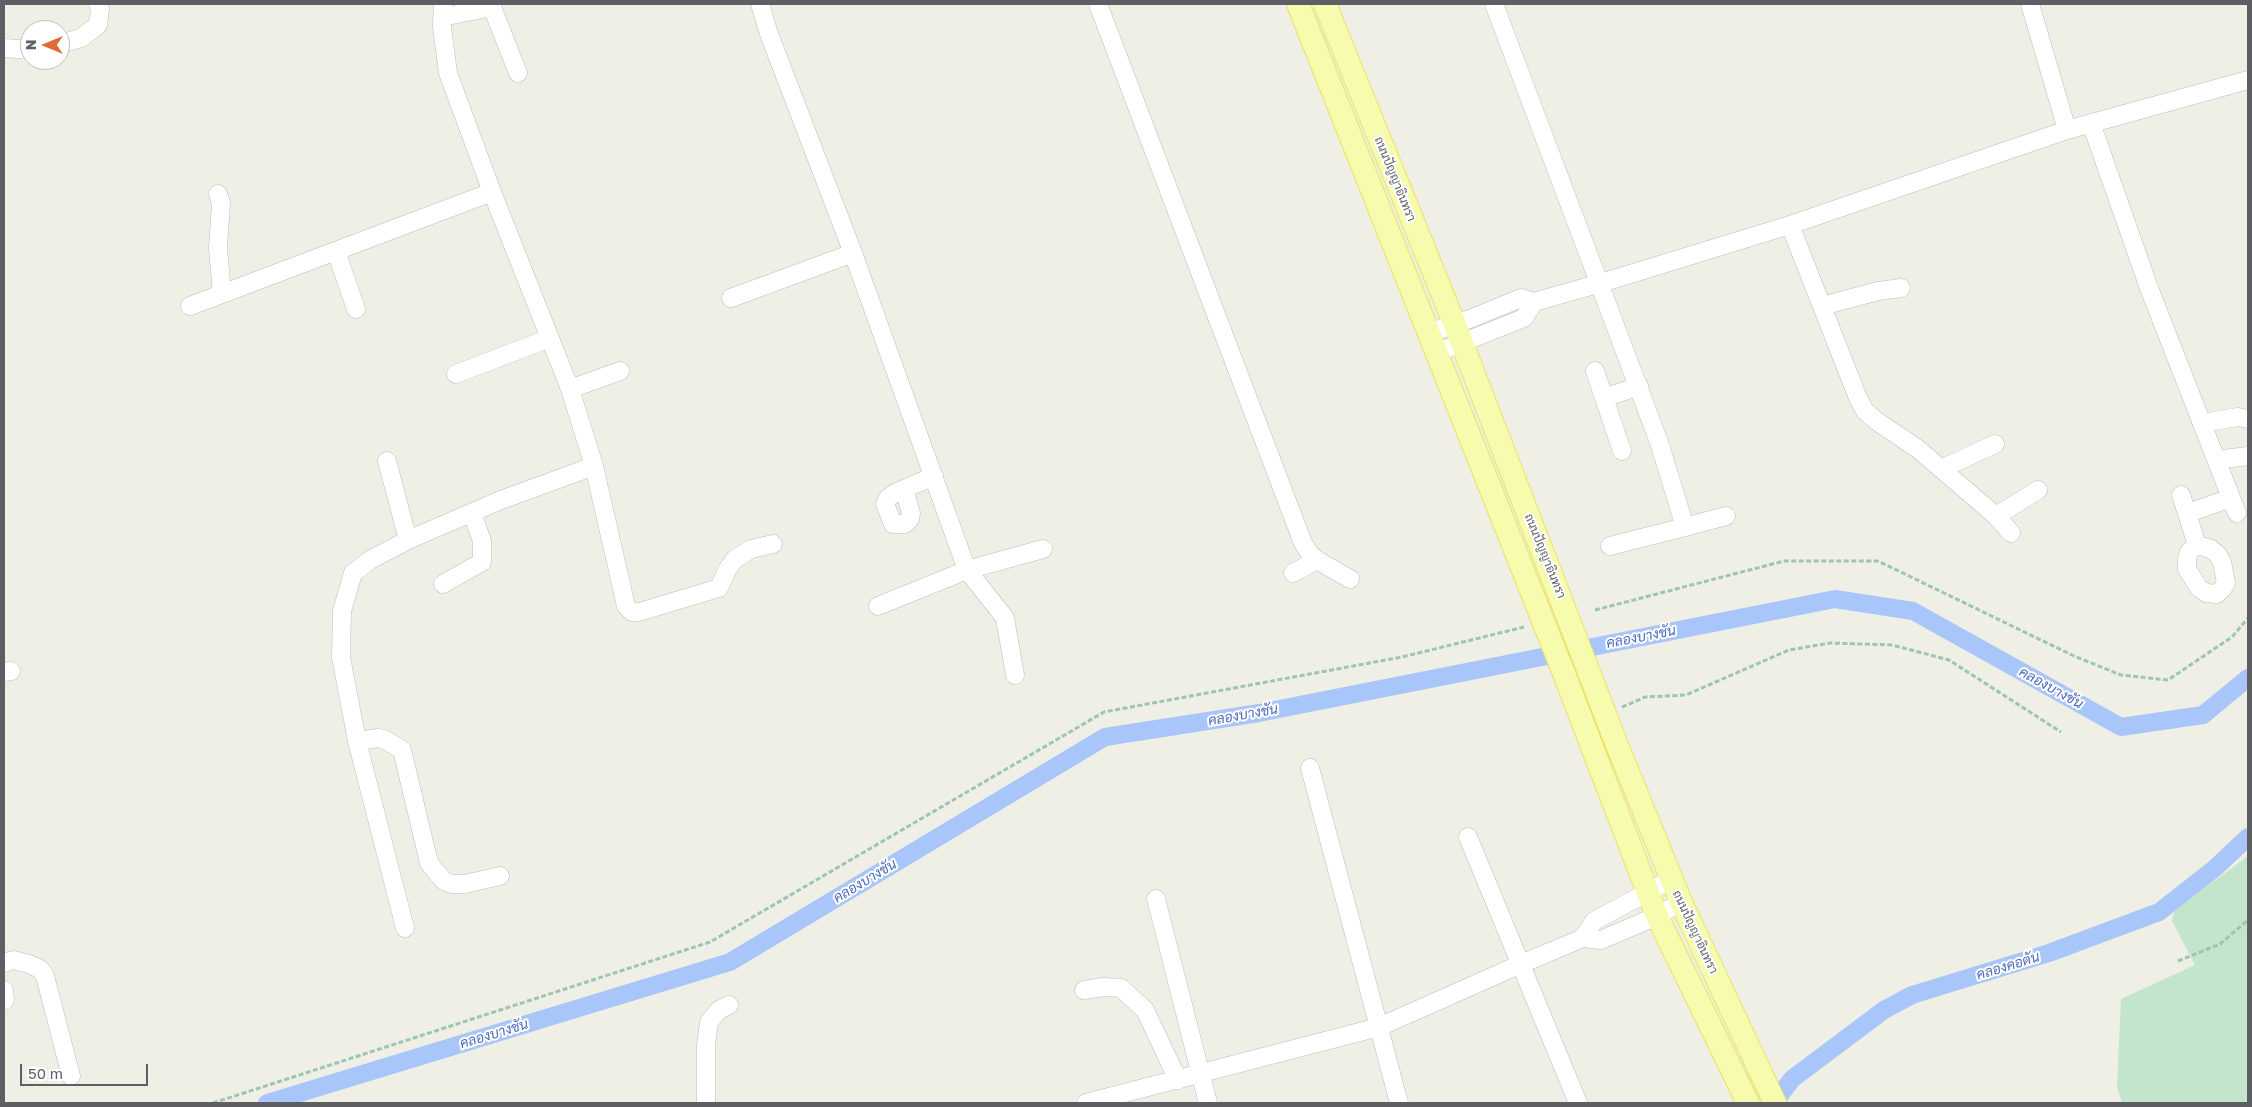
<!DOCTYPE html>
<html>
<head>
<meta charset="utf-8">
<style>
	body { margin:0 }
	#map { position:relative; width:2252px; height:1107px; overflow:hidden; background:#efefe5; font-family:"Golos Text",sans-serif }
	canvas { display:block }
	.frame { position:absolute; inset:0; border:5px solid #5d5f65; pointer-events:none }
	.north { position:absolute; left:20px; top:20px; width:50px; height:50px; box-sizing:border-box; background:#fff; border:1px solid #bebfc1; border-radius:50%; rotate:270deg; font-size:14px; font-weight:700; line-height:20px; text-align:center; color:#5d5f65 }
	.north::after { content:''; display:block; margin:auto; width:18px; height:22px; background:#e16a39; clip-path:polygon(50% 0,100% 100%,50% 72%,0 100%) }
	.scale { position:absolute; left:20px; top:1064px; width:128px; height:22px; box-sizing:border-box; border:2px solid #5d5f65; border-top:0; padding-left:6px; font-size:15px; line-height:18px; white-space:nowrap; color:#5d5f65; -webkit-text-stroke:4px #fff; paint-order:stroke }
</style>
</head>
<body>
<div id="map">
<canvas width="2252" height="1107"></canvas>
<div class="frame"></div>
<div class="north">N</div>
<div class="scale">50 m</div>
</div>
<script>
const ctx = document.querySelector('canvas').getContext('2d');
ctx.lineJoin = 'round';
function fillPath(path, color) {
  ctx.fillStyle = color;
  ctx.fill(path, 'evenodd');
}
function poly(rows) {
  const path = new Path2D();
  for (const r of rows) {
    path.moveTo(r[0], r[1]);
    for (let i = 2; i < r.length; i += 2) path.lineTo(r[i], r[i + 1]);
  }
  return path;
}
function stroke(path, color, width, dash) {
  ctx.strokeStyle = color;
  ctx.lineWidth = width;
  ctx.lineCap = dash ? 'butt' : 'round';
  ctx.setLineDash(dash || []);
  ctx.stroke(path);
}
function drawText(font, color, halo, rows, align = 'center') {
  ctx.font = font + ' "Golos Text",Sarabun,sans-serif';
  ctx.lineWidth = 4;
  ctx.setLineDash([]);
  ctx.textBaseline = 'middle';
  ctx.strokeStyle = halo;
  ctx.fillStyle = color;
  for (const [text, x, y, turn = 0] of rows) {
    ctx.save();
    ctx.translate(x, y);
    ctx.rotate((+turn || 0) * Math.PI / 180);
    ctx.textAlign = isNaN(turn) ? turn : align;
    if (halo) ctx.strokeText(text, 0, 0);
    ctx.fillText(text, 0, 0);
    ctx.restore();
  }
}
fillPath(poly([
	[2248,856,2248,1103,2122,1103,2117,1087,2121,999,2195,965,2172,921,2174,911]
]), '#c3e5cb');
stroke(poly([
	[267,1103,730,962,1105,737,1259,713,1835,599,1913,611,2121,727,2203,715,2248,678],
	[1774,1103,1792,1079,1884,1010,1912,995,2049,953,2159,912,2214,869,2248,837]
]), '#a9c6fb', 18);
const minor = poly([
	[760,4,769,34,853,253,967,570,1005,618,1015,675],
	[1098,4,1303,543,1310,554,1317,560,1350,579],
	[1494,4,1659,442,1685,527,1610,546],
	[2030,4,2067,130],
	[442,17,492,7,518,73],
	[60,44,81,38,98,25,100,9,98,4],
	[4,48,30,50],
	[2091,123,2149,288,2237,513],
	[218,194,221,203,218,248,222,294],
	[1790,225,1858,398,1865,411,1875,420,1918,449,1996,516,2011,533],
	[336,251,356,309],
	[731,298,853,253],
	[190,306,492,192],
	[1822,306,1878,291,1901,288],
	[1429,332,1455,325,1521,298,1534,302,1601,283,1790,225,2067,130,2248,80],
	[1436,353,1524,318,1534,302],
	[1595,371,1622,451],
	[456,374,550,338],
	[570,389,620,371],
	[1604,398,1639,386],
	[2202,423,2238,417,2248,419],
	[2216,460,2248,456],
	[387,461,408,540],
	[594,466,626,606,632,612,639,612,719,588,727,570,735,559,751,549,773,544],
	[1941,469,1995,444],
	[904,489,911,513,910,519,905,524,893,524,885,504,888,498,895,493,934,476],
	[2181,495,2197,545],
	[2188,513,2231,498],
	[1996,516,2038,490],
	[1685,527,1726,516],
	[2197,545,2211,549,2218,555,2222,562,2226,583,2223,588,2217,594,2206,593,2199,588,2187,569,2187,559,2189,552,2197,545],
	[1293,573,1317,560],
	[443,584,482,562,482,541,472,513],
	[878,606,967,570,1043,549],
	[4,672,11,671],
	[357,741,378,738,384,739,402,750,429,863,444,881,452,884,465,884,500,876],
	[1310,768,1399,1103],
	[1468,837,1578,1103],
	[1156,899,1208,1103],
	[405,928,357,741,341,657,342,611,353,573,370,560,408,540,501,500,594,466,570,389,492,192,448,73,442,27,443,4],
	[1583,938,1594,921,1672,879],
	[4,963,13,960,29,964,40,969,45,976,71,1076],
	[4,990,5,1000],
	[1084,990,1104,987,1121,988,1145,1010,1178,1080],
	[706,1103,706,1046,709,1022,719,1010,729,1005],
	[1086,1103,1379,1027,1521,964,1583,938,1601,940,1657,916,1681,902]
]);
const major = poly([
	[1298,4,1563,671,1657,916,1748,1103],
	[1325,4,1455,325,1617,745,1681,902,1775,1103]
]);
stroke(minor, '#bdbdc3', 19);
stroke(major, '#ebe262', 24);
stroke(poly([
	[1595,610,1784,561,1878,561,2074,656,2121,675,2168,680,2232,637,2248,618],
	[1622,707,1645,697,1686,695,1789,650,1830,643,1892,645,1949,660,2061,732],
	[2178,961,2220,944,2248,920],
	[213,1103,710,942,1104,712,1402,657,1524,627]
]), '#9dc5b1', 3, [5, 2.5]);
stroke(minor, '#fff', 18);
stroke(major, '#f7fbae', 22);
drawText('12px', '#5d5f65', '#fff', [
	["ถนนปัญญาอินทรา",1395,179,68],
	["ถนนปัญญาอินทรา",1545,556,68],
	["ถนนปัญญาอินทรา",1695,932,65]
]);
drawText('italic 14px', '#4c6bbe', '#fff', [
	["คลองบางชัน",1641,637,-11],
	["คลองบางชัน",2051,688,29],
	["คลองบางชัน",1243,715,-10],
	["คลองบางชัน",865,881,-31],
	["คลองคอตัน",2008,966,-17],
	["คลองบางชัน",494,1034,-17]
]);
</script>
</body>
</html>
